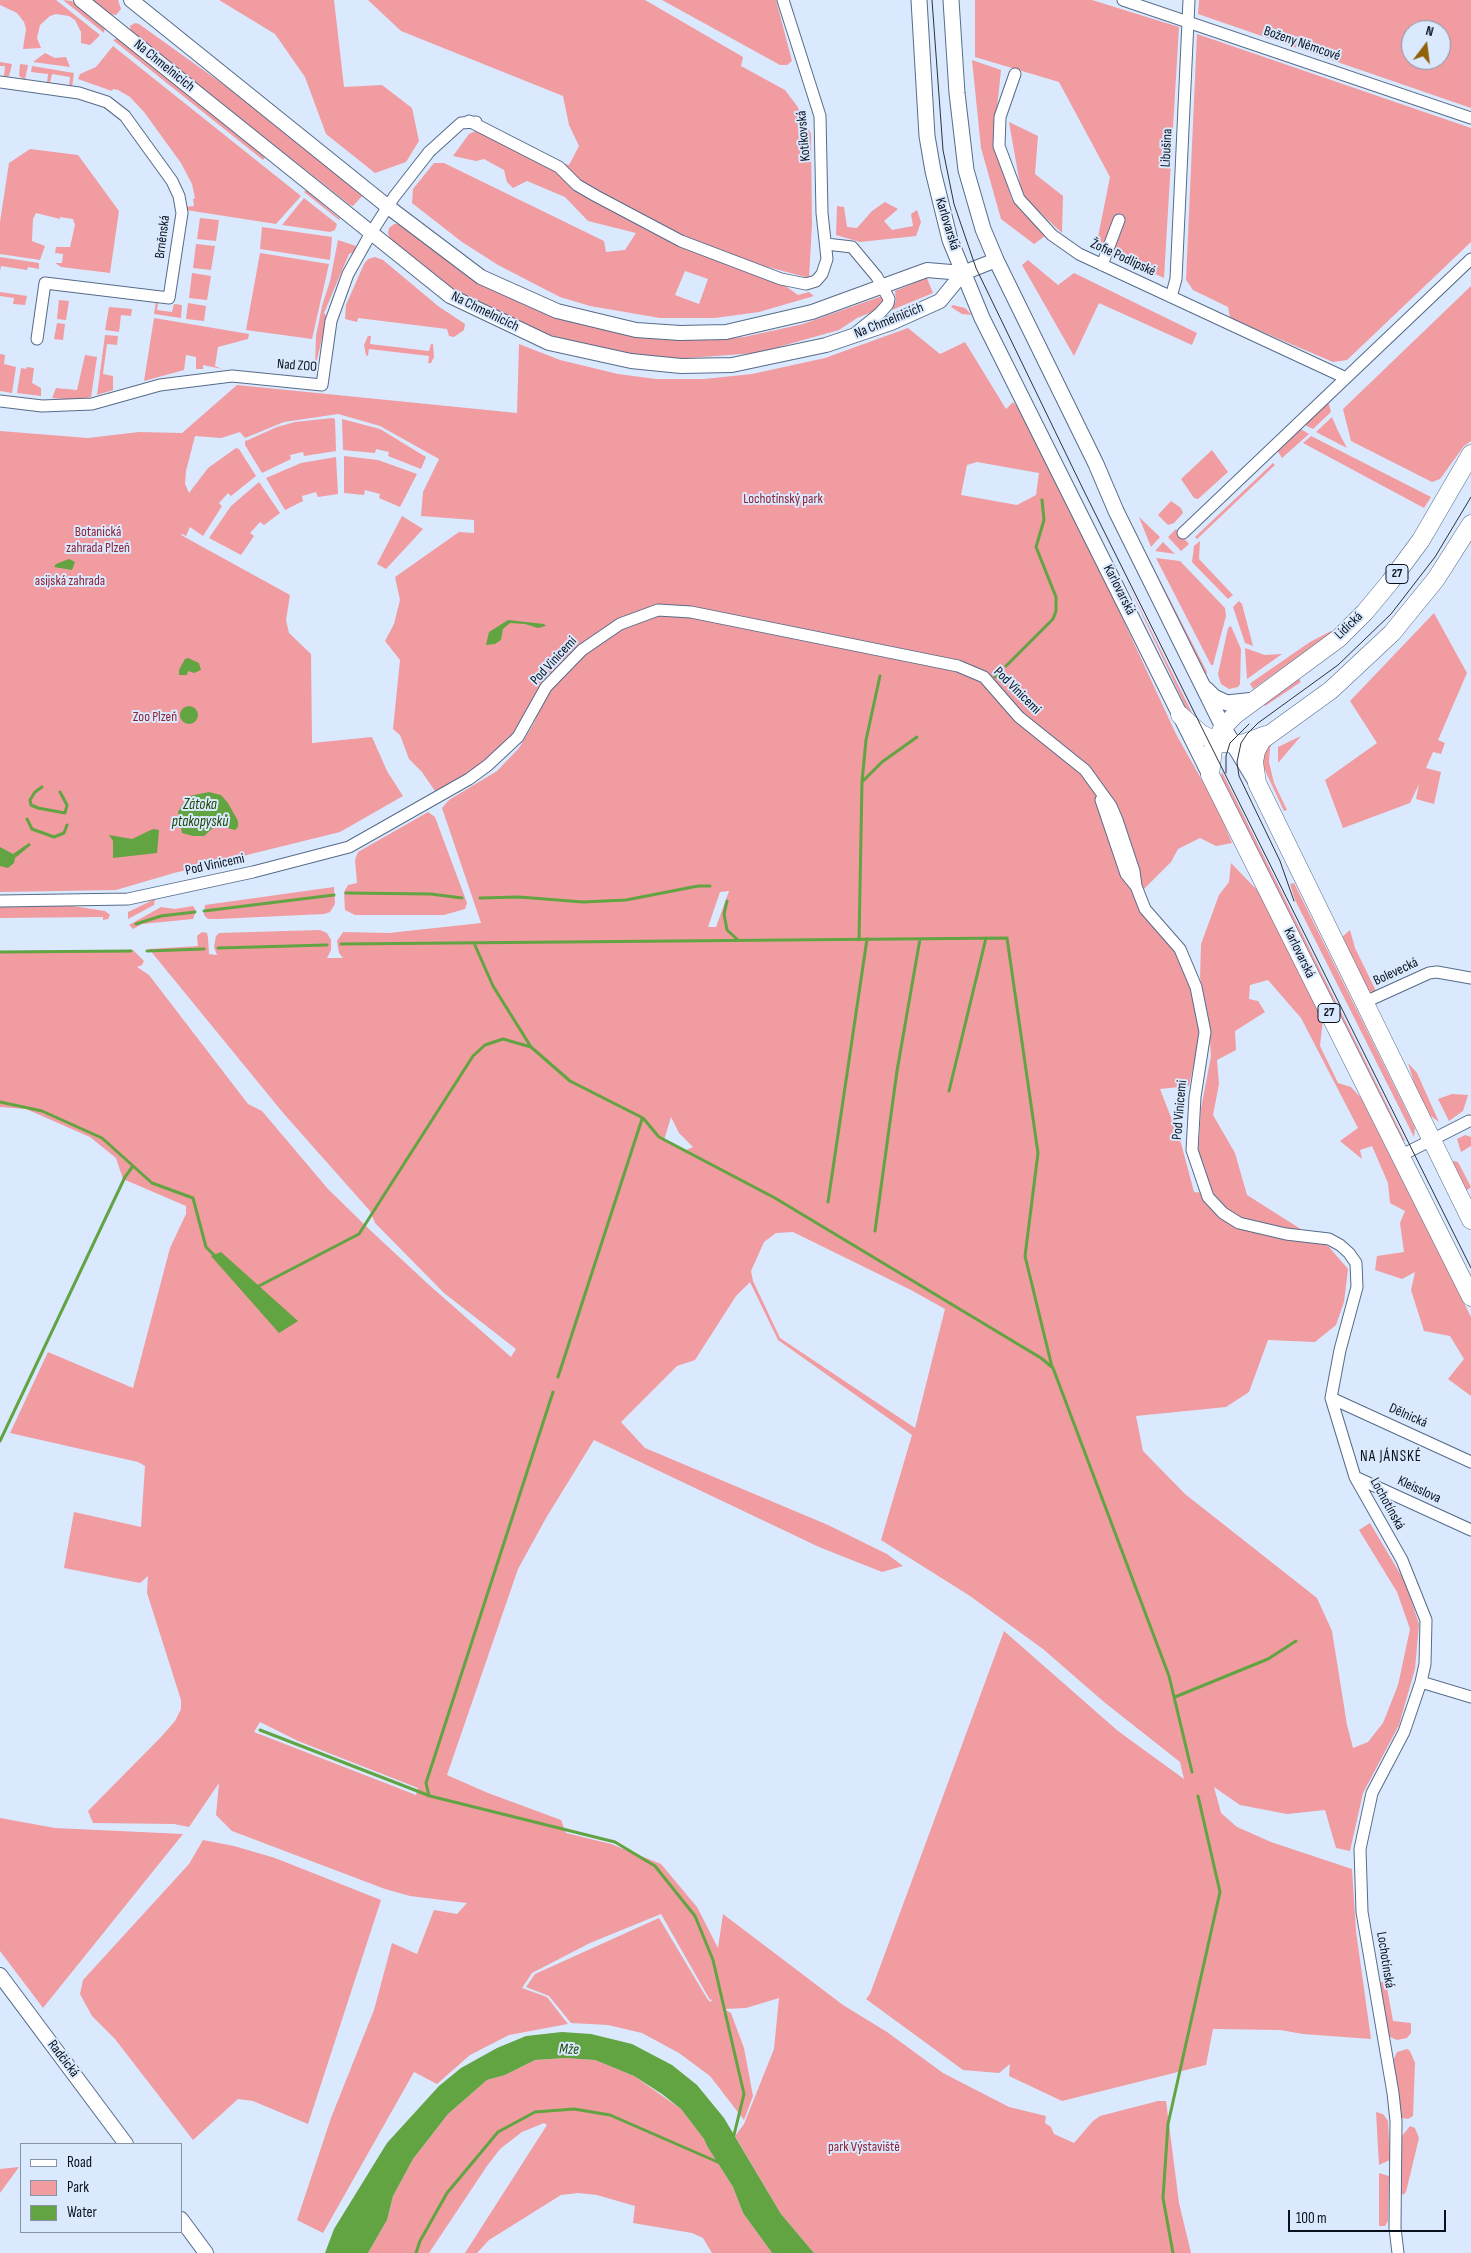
<!DOCTYPE html>
<html>
<head>
<meta charset="utf-8">
<style>
	body { margin:0 }
	#map { position:relative; width:1471px; height:2253px; overflow:hidden; background:#dae9fe; font-family:"Sofia Sans Condensed",sans-serif }
	canvas { display:block }
	.legend { position:absolute; left:20px; top:2143px; width:162px; height:90px; box-sizing:border-box; background:#dae9fe; border:1px solid #8693a4; margin:0; padding:6px 9px; list-style:none; font-size:15px; color:#09111c }
	.legend li { display:flex; align-items:center; gap:10px; height:25px }
	.legend b { width:25px; border:1px solid #8693a4 }
	.north { position:absolute; left:1401px; top:20px; width:50px; height:50px; box-sizing:border-box; background:#dae9fe; border:1px solid #8693a4; border-radius:50%; rotate:15deg; font-size:14px; font-weight:700; line-height:20px; text-align:center; color:#09111c }
	.north::after { content:''; display:block; margin:auto; width:18px; height:22px; background:#8f620a; clip-path:polygon(50% 0,100% 100%,50% 72%,0 100%) }
	.scale { position:absolute; left:1288px; top:2210px; width:158px; height:22px; box-sizing:border-box; border:2px solid #09111c; border-top:0; padding-left:6px; font-size:15px; line-height:18px; white-space:nowrap; color:#09111c; -webkit-text-stroke:4px #dae9fe; paint-order:stroke }
</style>
</head>
<body>
<div id="map">
<canvas width="1471" height="2253"></canvas>
<ul class="legend">
<li><b style="height:6px;background:#fff"></b>Road</li>
<li><b style="height:14px;background:#f19ca0"></b>Park</li>
<li><b style="height:14px;background:#62a342"></b>Water</li>
</ul>
<div class="north">N</div>
<div class="scale">100 m</div>
</div>
<script>
const ctx = document.querySelector('canvas').getContext('2d');
ctx.lineJoin = 'round';
function fillPath(path, color) {
  ctx.fillStyle = color;
  ctx.fill(path, 'evenodd');
}
function poly(rows) {
  const path = new Path2D();
  for (const r of rows) {
    if (r.length === 3) {
      path.moveTo(r[0] + r[2], r[1]);
      path.arc(r[0], r[1], r[2], 0, 2 * Math.PI);
      continue;
    }
    path.moveTo(r[0], r[1]);
    for (let i = 2; i < r.length; i += 2) path.lineTo(r[i], r[i + 1]);
  }
  return path;
}
function stroke(path, color, width, dash) {
  ctx.strokeStyle = color;
  ctx.lineWidth = width;
  ctx.lineCap = dash ? 'butt' : 'round';
  ctx.setLineDash(dash || []);
  ctx.stroke(path);
}
function drawText(font, color, halo, rows, align = 'center') {
  ctx.font = font + ' "Sofia Sans Condensed",sans-serif';
  ctx.lineWidth = 4;
  ctx.setLineDash([]);
  ctx.textBaseline = 'middle';
  ctx.strokeStyle = halo;
  ctx.fillStyle = color;
  for (const [text, x, y, turn = 0] of rows) {
    ctx.save();
    ctx.translate(x, y);
    ctx.rotate((+turn || 0) * Math.PI / 180);
    ctx.textAlign = isNaN(turn) ? turn : align;
    if (halo) ctx.strokeText(text, 0, 0);
    ctx.fillText(text, 0, 0);
    ctx.restore();
  }
}
fillPath(poly([
	[0,0,56,0,100,35,90,45,81,43,81,32,75,20,69,16,56,14,50,16,40,25,37,38,41,48,23,49,26,29,24,22,17,13,0,5],
	[63,0,72,1,105,27,104,33],
	[91,0,118,0,121,9,116,15,109,14],
	[219,0,334,0,344,87,382,85,412,108,419,141,406,162,375,173,326,134,305,77,275,34],
	[368,0,645,0,743,57,741,66,785,90,797,106,811,134,812,224,809,278,753,263,798,295,809,292,814,296,759,312,715,318,660,318,590,306,560,297,498,265,462,242,412,203,413,189,434,163,444,163,604,241,606,252,625,250,636,233,588,221,565,197,527,181,513,188,507,182,504,170,484,159,476,161,453,156,469,134,484,127,534,154,569,165,579,146,569,125,563,96,401,31],
	[685,271,708,279,699,304,675,295],
	[662,0,776,0,792,61,787,65,780,65],
	[975,0,1092,0,1179,27,1164,278,1096,247,1110,177,1059,82,975,57],
	[1199,0,1471,0,1471,108,1198,14],
	[1411,30,1441,30,1441,60,1411,60],
	[135,23,139,24,227,87,363,195,353,206,350,205,131,32,130,26],
	[1197,34,1471,128,1471,242,1347,360,1333,362,1230,318,1228,307,1193,290,1186,280],
	[118,38,212,113,265,157,263,160,113,40],
	[113,46,301,196,276,224,186,210,185,207,194,206,193,199,195,198,192,184,181,163,144,112,130,97,118,90,113,89,112,91,78,79,80,74,96,67],
	[45,53,55,58,66,57,70,67,33,62],
	[972,60,1001,70,995,127,996,150,1012,200,1045,236,1034,244,1001,219,981,148],
	[0,62,12,64,9,76,4,77,5,66,0,66],
	[20,64,28,65,25,80,19,76],
	[32,66,74,73,72,87,69,87,70,77,52,74,50,83,47,83,48,74,31,72],
	[1009,122,1038,136,1035,174,1063,196,1062,233,1022,196],
	[30,149,78,155,119,211,110,273,61,267,55,263,62,263,63,254,55,253,56,247,70,247,75,225,73,219,60,217,60,219,36,213,33,219,32,241,45,246,40,260,0,254,0,222,9,163],
	[306,190,340,219,339,220,304,192],
	[304,198,337,224,335,230,330,232,282,225],
	[885,202,898,209,884,221,892,230,913,226,911,214,917,210,921,222,916,236,860,242,836,235,837,206,844,207,847,227,857,228,872,211],
	[200,218,219,220,216,241,197,239],
	[394,224,401,224,464,274,566,320,637,334,714,340,744,337,803,324,882,296,883,301,877,310,857,318,839,330,757,353,675,359,620,354,546,334,446,285,390,238,388,234,389,228],
	[262,227,332,237,330,260,260,249],
	[338,240,356,246,354,252,349,254,324,313,327,317,315,368,316,336,322,306,330,281],
	[196,244,215,246,211,270,193,268],
	[260,253,329,264,312,339,246,330],
	[0,257,39,263,39,269,28,267,27,270,1,266,0,271],
	[375,257,383,260,438,306,465,324,464,330,454,337,449,336,447,329,358,318,357,322,345,319,346,305,364,264,368,259],
	[1028,260,1058,285,1074,273,1197,333,1192,345,1099,303,1074,356,1022,265],
	[192,273,211,276,207,300,189,298],
	[927,278,933,293,887,312,896,301,895,291],
	[1471,286,1471,441,1464,446,1440,479,1432,482,1351,441,1343,409],
	[0,292,27,296,25,305,13,304,14,298,0,296],
	[59,300,69,301,66,320,57,319],
	[156,301,158,302,157,310,172,312,174,304,182,305,181,318,154,314],
	[188,303,206,306,204,321,186,319],
	[953,305,965,308,972,315,962,314,951,307],
	[109,307,132,309,131,316,121,315,119,332,105,330],
	[154,318,249,334,248,339,218,347,215,366,222,369,203,365,203,369,196,369,196,357,186,355,184,370,144,381],
	[57,323,65,324,63,340,54,339],
	[908,328,940,354,965,342,1006,409,1013,402,1022,412,1101,572,1176,734,1217,807,1232,843,1216,846,1200,838,1178,849,1171,862,1139,894,1176,952,1190,986,1200,1037,1189,1086,1160,1089,1181,1143,1194,1192,1214,1194,1198,1157,1201,1109,1211,1056,1208,1014,1200,978,1201,944,1219,895,1229,882,1231,863,1260,893,1323,1019,1320,1046,1338,1083,1351,1087,1361,1098,1471,1317,1471,1396,1448,1379,1464,1359,1450,1336,1424,1331,1411,1290,1415,1272,1402,1279,1375,1270,1377,1256,1404,1252,1400,1223,1405,1211,1390,1203,1388,1183,1372,1146,1360,1150,1362,1159,1340,1141,1358,1128,1301,1018,1268,980,1250,985,1249,999,1258,1001,1265,1012,1235,1031,1236,1050,1217,1060,1219,1084,1213,1115,1235,1153,1247,1195,1329,1247,1348,1269,1344,1302,1336,1325,1315,1342,1268,1340,1249,1392,1226,1407,1136,1416,1143,1451,1185,1494,1317,1598,1332,1631,1347,1725,1353,1748,1368,1742,1383,1723,1398,1685,1410,1629,1397,1592,1359,1530,1370,1523,1405,1582,1419,1624,1415,1669,1399,1725,1363,1793,1350,1851,1336,1848,1325,1810,1287,1814,1240,1805,1214,1787,1221,1813,1237,1827,1271,1842,1352,1869,1356,1931,1371,2039,1303,2034,1280,2030,1213,2029,1206,2065,1062,2101,1009,2076,1010,2064,999,2073,963,2070,866,1999,870,1994,1004,1631,1118,1731,1184,1779,1180,1762,1104,1702,1043,1649,970,1596,881,1540,912,1435,778,1340,750,1282,736,1296,695,1360,677,1366,621,1422,645,1448,828,1525,887,1554,903,1566,882,1572,819,1547,594,1440,546,1518,518,1569,447,1775,488,1793,561,1820,566,1833,611,1844,661,1864,697,1907,718,1948,723,1914,843,2005,887,2032,943,2073,1009,2107,1046,2116,1045,2123,1051,2127,1054,2134,1074,2143,1093,2121,1100,2116,1158,2101,1166,2101,1179,2203,1191,2253,814,2253,781,2214,735,2136,744,2124,774,2049,779,1998,746,2008,724,2009,731,2013,744,2048,753,2096,744,2120,710,2076,679,2053,642,2033,608,2025,571,2023,549,1996,526,1987,535,1974,659,1918,708,2000,711,2002,712,1999,710,2000,661,1914,590,1943,532,1973,522,1988,547,1997,568,2024,509,2035,470,2055,437,2084,414,2072,323,2233,297,2220,331,2118,374,2010,392,1943,417,1954,434,1910,457,1914,467,1903,410,1896,385,1889,232,1831,216,1815,219,1783,189,1827,174,1824,93,1823,88,1811,161,1737,175,1721,181,1709,181,1700,147,1593,148,1576,140,1583,64,1568,74,1512,141,1527,145,1466,138,1462,10,1433,48,1352,133,1388,170,1248,186,1214,186,1206,123,1179,116,1158,90,1137,26,1109,0,1107,0,951,133,950,144,961,142,965,137,967,149,975,248,1104,262,1111,328,1189,370,1230,428,1284,511,1357,516,1349,444,1293,375,1223,370,1211,284,1114,149,949,198,946,197,936,202,932,207,933,208,938,209,954,217,955,214,947,216,936,219,933,320,930,327,933,331,940,331,950,327,958,343,958,339,953,337,941,343,932,389,933,481,923,442,808,449,800,497,771,519,748,534,723,545,695,575,666,581,656,546,687,518,737,439,797,422,772,409,759,400,735,393,729,400,660,385,641,394,624,400,600,395,577,459,532,474,533,474,520,421,516,423,492,439,459,380,426,338,414,284,422,245,438,240,432,221,438,195,436,186,471,185,484,189,493,208,468,236,448,239,449,256,476,231,496,228,493,219,503,222,506,203,536,190,527,186,536,182,534,181,535,290,595,286,620,289,633,311,654,312,743,372,737,387,771,403,796,340,832,174,873,116,890,0,892,0,431,88,438,139,432,182,433,237,385,517,413,519,344,560,360,618,374,656,379,704,379,752,374,825,358],
	[977,462,1039,473,1036,495,1017,505,961,495,967,465],
	[729,891,716,927,708,927,720,892],
	[671,1117,679,1133,693,1147,684,1151,664,1140],
	[793,1232,911,1290,945,1309,915,1428,780,1338,753,1281,751,1271,764,1242,776,1233],
	[260,1722,298,1741,418,1788,416,1795,254,1732],
	[105,335,118,336,117,345,107,344,103,374,113,376,113,390,97,395],
	[368,336,371,336,370,344,429,351,431,344,433,344,434,357,431,363,428,363,429,356,369,349,368,356,366,355,364,345],
	[0,354,5,355,4,364,16,367,12,393,0,391],
	[85,355,97,357,91,397,75,400,52,398,56,388,77,390],
	[27,367,34,368,32,383,41,388,41,396,17,393,21,368,26,369],
	[1328,401,1331,412,1313,429,1303,424],
	[1332,417,1338,431,1347,448,1316,432],
	[333,418,335,419,336,451,304,456,303,452,290,455,291,459,262,473,245,445,245,441,248,440,277,427,295,422],
	[342,419,380,429,426,457,421,469,388,456,389,452,376,449,375,453,343,450],
	[1299,428,1309,434,1282,458,1277,450],
	[1311,436,1431,497,1424,508,1303,443],
	[1212,450,1228,472,1198,499,1194,498,1181,479],
	[344,456,378,460,417,474,400,507,379,498,380,494,365,490,364,495,344,493],
	[336,457,338,494,318,497,316,492,302,496,303,501,285,510,266,478,301,463],
	[1273,463,1275,465,1197,539,1195,537],
	[259,482,280,513,264,525,260,522,250,533,254,536,241,555,209,538,231,506],
	[1171,501,1181,508,1183,513,1174,523,1168,525,1158,515],
	[402,516,423,529,386,569,377,564],
	[1139,517,1160,537,1151,547],
	[1176,529,1189,544,1181,551,1168,537],
	[1200,541,1199,559,1233,595,1228,599,1192,562,1194,546],
	[1163,542,1175,554,1155,551],
	[1148,557,1207,672,1206,674,1146,558],
	[1156,558,1180,561,1225,608,1226,616,1213,665,1211,665],
	[1125,578,1195,719,1190,716],
	[1239,601,1242,604,1253,646,1245,643,1233,607],
	[1434,613,1467,673,1438,740,1445,743,1441,754,1433,752,1426,768,1441,772,1434,804,1416,799,1419,784,1410,803,1343,828,1325,780,1377,743,1350,701],
	[1231,626,1241,649,1240,684,1238,687,1229,689,1221,684,1218,674,1228,628],
	[1331,631,1332,632,1253,689,1250,684,1252,682,1310,642],
	[1245,648,1265,655,1282,654,1247,679],
	[1299,679,1301,682,1265,706,1263,704],
	[1301,736,1278,763,1278,764,1278,747],
	[1273,741,1270,748,1269,762,1274,783,1287,810,1284,811,1264,768,1262,756,1266,747],
	[1222,772,1405,1141,1401,1140,1220,778],
	[428,812,435,817,467,903,465,909,444,915,355,915,345,910,344,892,348,885,357,883,355,860,358,852],
	[1294,883,1415,1128,1414,1137,1295,900,1290,884],
	[334,887,335,904,330,912,324,914,217,919,208,919,204,915,205,905],
	[155,899,154,905,128,919,128,912],
	[0,904,66,905,105,911,110,915,108,919,103,920,103,917,0,918],
	[193,906,196,911,193,919,142,924,133,929,129,925,161,907,175,909],
	[1350,930,1355,948,1377,993,1367,991,1342,937],
	[1408,1063,1417,1073,1439,1122,1428,1114,1416,1089],
	[1452,1094,1468,1095,1463,1111,1449,1121,1438,1099],
	[1465,1135,1471,1137,1471,1146,1461,1152,1457,1139],
	[1455,1161,1458,1162,1471,1187,1466,1191,1452,1162],
	[0,1818,55,1828,183,1834,43,2008,0,1951],
	[203,1840,234,1846,275,1858,381,1900,308,2124,253,2101,238,2099,193,2140,115,2039,92,2016,80,1994,83,1980,189,1864],
	[1381,1982,1386,1982,1393,2021,1411,2023,1411,2033,1407,2038,1397,2040,1388,2036,1379,1983],
	[1407,2049,1410,2051,1415,2063,1413,2116,1408,2119,1402,2118,1399,2113,1393,2061,1397,2052],
	[565,2058,595,2060,634,2076,681,2109,704,2139,707,2146,733,2187,743,2213,772,2253,712,2253,703,2238,692,2233,633,2223,635,2206,597,2195,578,2193,561,2195,489,2240,477,2253,465,2253,547,2125,544,2123,522,2132,500,2149,487,2166,429,2253,368,2253,387,2220,393,2196,413,2159,448,2114,487,2080,505,2075,535,2060],
	[1376,2112,1383,2114,1388,2121,1390,2160,1379,2165],
	[1410,2126,1415,2128,1419,2138,1406,2192,1403,2195,1400,2191,1401,2137],
	[19,2167,0,2193,0,2169],
	[1379,2173,1389,2176,1388,2221,1385,2226,1379,2226]
]), '#f19ca0');
fillPath(poly([
	[69,559,75,562,72,570,54,567,56,564],
	[508,620,544,624,546,626,538,628,525,624,510,623,503,629,501,640,495,644,486,645,489,632],
	[188,658,199,663,201,670,194,673,188,671,187,675,179,675,179,670,185,659],
	[189,715,9],
	[209,792,221,795,228,803,238,821,238,827,235,830,220,826,214,827,204,836,193,836,182,833,178,812,184,802,189,796],
	[153,829,159,830,157,853,113,858,113,841,109,835,132,839],
	[29,843,31,845,15,858,14,863,8,868,0,866,0,847,13,854],
	[221,1252,298,1321,279,1333,211,1256],
	[562,2032,591,2034,632,2044,672,2065,697,2085,724,2118,781,2214,814,2253,772,2253,743,2213,733,2187,707,2146,704,2139,681,2109,662,2094,634,2076,595,2060,565,2058,535,2060,505,2075,487,2080,448,2114,413,2159,393,2196,387,2220,368,2253,325,2253,334,2229,387,2143,439,2086,461,2068,497,2048,526,2036]
]), '#62a342');
stroke(poly([
	[1006,666,1053,619,1056,611,1056,597,1036,547,1044,520,1042,500],
	[995,677,1000,672],
	[862,782,882,762,917,737],
	[42,787,35,792,30,800,31,805,38,808,65,813,67,805,60,792],
	[27,819,32,829,54,837,64,833,67,825],
	[346,893,431,894,462,898],
	[480,898,519,897,583,902,626,900,698,886,710,886],
	[727,901,724,914,727,930,738,940],
	[204,911,334,895],
	[136,924,161,916,195,912],
	[859,940,862,782,866,740,880,676],
	[474,943,493,986,531,1047],
	[341,944,1007,938,1038,1153,1025,1256,1052,1367],
	[218,948,327,945],
	[147,951,204,949],
	[0,952,131,951],
	[949,1091,986,938],
	[0,1102,42,1111,102,1138,152,1183,193,1198,206,1247,216,1257],
	[828,1202,867,939],
	[875,1231,897,1071,920,939],
	[257,1287,359,1234,473,1056,485,1045,503,1039,531,1047,570,1081,643,1118,659,1137,775,1198,1041,1358,1053,1368,1169,1676,1192,1772],
	[558,1377,642,1119],
	[0,1441,125,1177,133,1166],
	[1175,1697,1268,1659,1296,1641],
	[260,1730,430,1796,615,1842,655,1866,695,1916,713,1960,744,2094,733,2139],
	[429,1796,426,1783,553,1392],
	[416,2253,420,2241,447,2193,498,2132,535,2112,574,2109,610,2115,720,2163],
	[1173,2253,1163,2198,1168,2124,1220,1892,1198,1796]
]), '#62a342', 3);
const minor = poly([
	[1123,0,1471,118],
	[1015,74,1000,117,999,146,1019,199,1052,235,1079,254,1346,378],
	[0,82,79,93,107,102,125,116,172,181,179,196,182,213,169,298,45,283,37,339],
	[469,121,559,167,577,185,596,196,681,241,781,279,806,284,816,281,822,274,827,259,822,213,820,116,783,0],
	[826,244,852,247,877,277,889,299,888,304,880,313,854,334],
	[1102,265,1119,220],
	[1171,297,1176,279,1189,0],
	[0,401,42,406,92,404,160,385,232,376,322,385,331,321,348,274,371,233,394,197,429,152,461,123,476,122],
	[1183,533,1471,259],
	[1101,800,1126,874,1135,885],
	[0,901,128,899,253,872,349,847,469,779,488,765,518,737,546,687,582,650,620,624,658,610,691,612,958,666,984,677,1019,717,1085,770,1111,806,1117,820,1134,871,1136,886,1145,909,1180,949,1196,987,1205,1032,1195,1097,1192,1150,1208,1197,1223,1213,1239,1223,1286,1234,1329,1239,1340,1245,1349,1253,1356,1263,1357,1287,1340,1350,1331,1398,1355,1477,1402,1560,1426,1620,1425,1664,1421,1682,1404,1732,1372,1793,1360,1849,1362,1912,1393,2093,1396,2121,1395,2228,1398,2253],
	[1363,1003,1429,973,1437,972,1471,978],
	[1400,1156,1469,1121],
	[1331,1398,1471,1462],
	[1355,1477,1471,1530],
	[1421,1682,1471,1697]
]);
const tertiary = poly([
	[81,0,450,296,549,343,631,361,681,366,732,365,826,345,891,323,940,301,963,273,996,260],
	[131,0,387,206,481,277,557,311,636,330,680,333,726,332,812,312,927,270,963,273],
	[0,1975,126,2144],
	[181,2219,206,2253]
]);
const secondary = poly([
	[919,0,927,136,933,171,950,240,982,318,1210,775],
	[951,0,957,93,966,170,983,229,996,260,1096,464,1116,511,1223,727,1255,780],
	[1206,689,1214,697,1227,703,1255,700]
]);
const primary = poly([
	[1471,454,1421,540,1390,582,1365,612,1339,638,1236,714,1223,727,1213,749,1210,775,1471,1297],
	[1471,524,1436,579,1392,633,1331,690,1262,740,1256,751,1254,762,1257,783,1471,1220],
	[1180,715,1201,734,1220,743,1242,744,1266,735]
]);
stroke(minor, '#566c8a', 13);
stroke(tertiary, '#566c8a', 16);
stroke(secondary, '#566c8a', 17);
stroke(primary, '#566c8a', 19);
stroke(minor, '#fff', 11);
stroke(tertiary, '#fff', 14);
stroke(secondary, '#fff', 15);
stroke(primary, '#fff', 18);
stroke(poly([
	[932,0,943,150,954,204,976,268,1083,489,1471,1268],
	[1226,773,1226,756,1230,743,1249,724],
	[1294,901,1280,861,1239,776,1237,762,1241,743,1247,734,1258,723,1338,665,1391,614,1435,557,1471,497]
]), '#2a3340', 1);
for (const [x, y, w] of [
	[1397,574,22],
	[1329,1013,22]
]) {
  const box = new Path2D();
  box.roundRect(x - w / 2, y - 9.5, w, 19, 4);
  ctx.fillStyle = '#dae9fe';
  ctx.fill(box);
  stroke(box, '#09111c', 1);
}
drawText('bold 12px', '#09111c', null, [
	["27",1397,574],
	["27",1329,1013]
]);
drawText('14px', '#09111c', '#dae9fe', [
	["Boženy Němcové",1302,44,19],
	["Na Chmelnicích",164,66,39],
	["Kotíkovská",804,136,-95],
	["Libušina",1167,148,-87],
	["Karlovarská",947,224,73],
	["Brněnská",163,237,-83],
	["Žofie Podlipské",1123,258,25],
	["Na Chmelnicích",485,312,26],
	["Na Chmelnicích",889,321,-22],
	["Nad ZOO",297,366,4],
	["Karlovarská",1119,590,63],
	["Lidická",1349,626,-44],
	["Pod Vinicemi",554,661,-47],
	["Pod Vinicemi",1017,691,45],
	["Pod Vinicemi",215,865,-12],
	["Karlovarská",1299,953,64],
	["Bolevecká",1396,972,-25],
	["Pod Vinicemi",1180,1110,-85],
	["Dělnická",1408,1416,24],
	["Kleisslova",1419,1490,25],
	["Lochotínská",1387,1504,61],
	["Lochotínská",1385,1960,81],
	["Radčická",63,2059,53]
]);
drawText('14px', '#8d2233', '#dae9fe', [
	["Lochotínský park",783,499],
	["Botanická",98,532],
	["zahrada Plzeň",98,548],
	["asijská zahrada",70,581],
	["Zoo Plzeň",155,717],
	["park Výstaviště",864,2147]
]);
drawText('italic 15px', '#1f4903', '#dae9fe', [
	["Zátoka",200,805],
	["ptakopysků",200,822],
	["Mže",569,2050,1]
]);
ctx.letterSpacing = '1px';
drawText('15px', '#09111c', '#dae9fe', [
	["NA JÁNSKÉ",1391,1457]
]);
ctx.letterSpacing = '0px';
</script>
</body>
</html>
